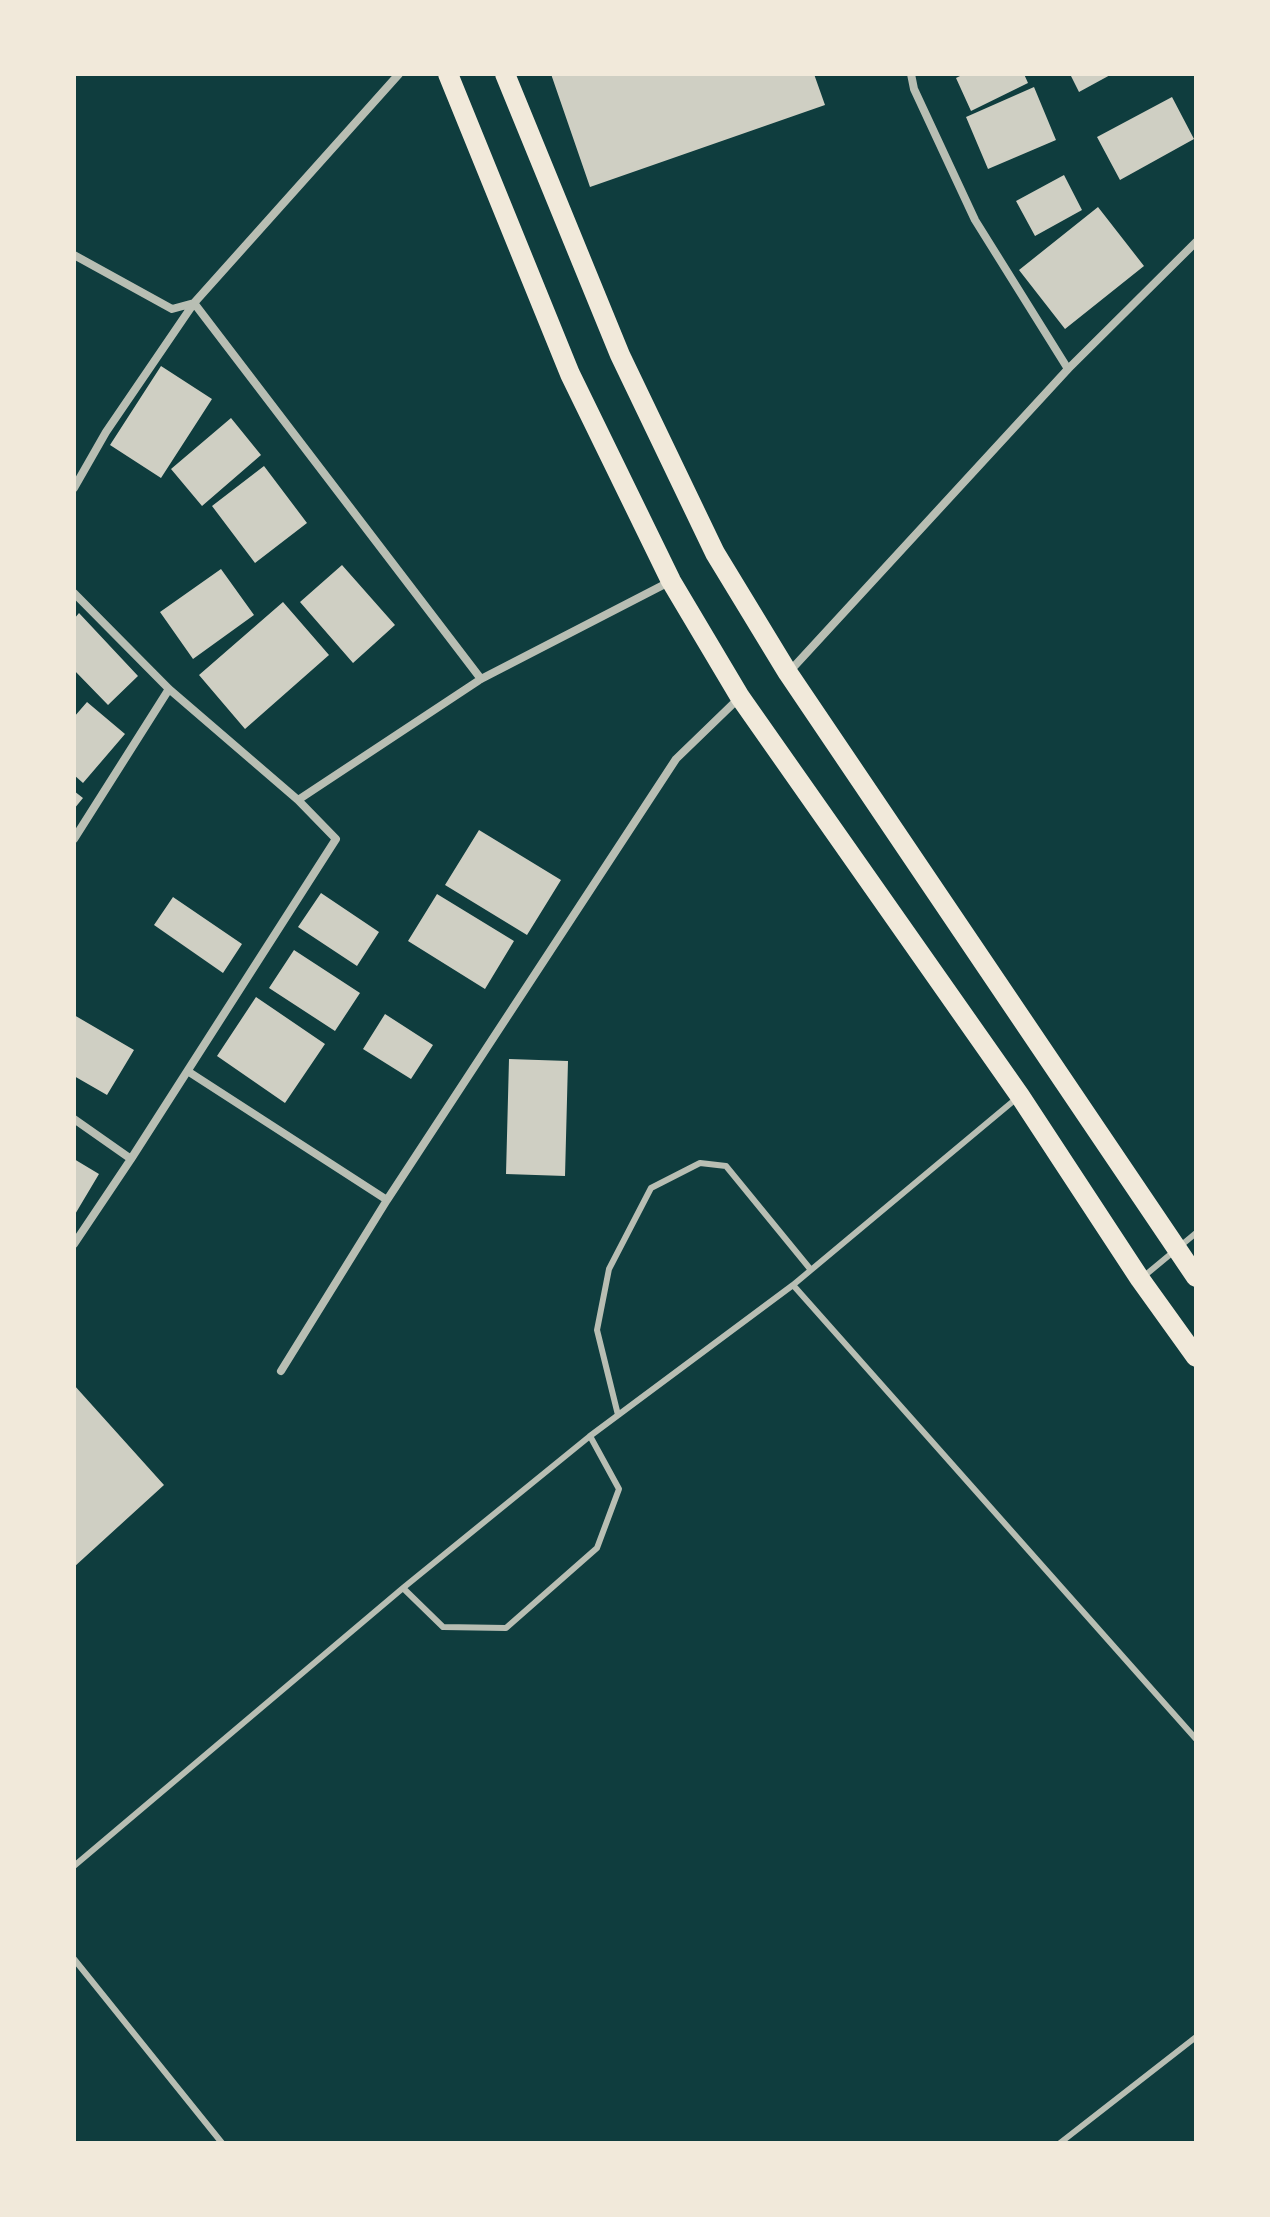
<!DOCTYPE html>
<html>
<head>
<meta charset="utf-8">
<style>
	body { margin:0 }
	#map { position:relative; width:1270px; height:2217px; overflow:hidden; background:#0f3d3e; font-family:"DM Sans",sans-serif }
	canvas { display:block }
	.frame { position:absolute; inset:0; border:76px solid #f1e9da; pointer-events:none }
</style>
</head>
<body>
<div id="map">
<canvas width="1270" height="2217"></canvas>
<div class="frame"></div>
</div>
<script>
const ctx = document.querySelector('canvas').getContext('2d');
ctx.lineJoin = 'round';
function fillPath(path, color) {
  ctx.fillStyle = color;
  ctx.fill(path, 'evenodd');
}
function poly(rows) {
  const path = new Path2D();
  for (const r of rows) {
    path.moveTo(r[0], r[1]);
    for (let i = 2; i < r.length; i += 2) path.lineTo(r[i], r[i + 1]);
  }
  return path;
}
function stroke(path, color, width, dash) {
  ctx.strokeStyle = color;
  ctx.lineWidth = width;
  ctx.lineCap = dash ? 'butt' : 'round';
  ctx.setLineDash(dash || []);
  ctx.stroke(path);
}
fillPath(poly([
	[551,74,814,74,825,105,590,187],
	[964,74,1024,74,1028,83,971,111,956,78],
	[1070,74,1112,74,1079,92],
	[1034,87,1056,140,988,169,966,117],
	[1172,97,1194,139,1120,180,1097,137],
	[1064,175,1082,210,1035,236,1016,201],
	[1098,207,1144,266,1065,329,1019,270],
	[161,366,212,399,161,478,110,445],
	[231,418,261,455,202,506,171,469],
	[264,466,307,523,255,563,212,506],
	[342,565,395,625,353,663,300,602],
	[221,569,254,615,193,659,160,612],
	[283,602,329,655,245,729,199,675],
	[79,613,138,676,108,705,74,670,74,619],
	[87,702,125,734,83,783,74,775,74,717],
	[74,791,83,798,74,809],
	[479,830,561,880,527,935,445,885],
	[321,893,379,932,357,966,298,927],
	[437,894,514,941,485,989,408,941],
	[173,897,242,944,223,973,154,925],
	[294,950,360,993,335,1031,269,988],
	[256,997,325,1044,285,1103,217,1056],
	[385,1014,433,1045,411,1079,363,1049],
	[74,1015,134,1050,107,1095,74,1076],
	[509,1059,568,1061,565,1176,506,1174],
	[74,1159,99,1174,74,1216],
	[74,1385,164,1485,74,1567]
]), '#cfcfc3');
stroke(poly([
	[1143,1277,1196,1233],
	[793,1285,1196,1739],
	[618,1415,597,1330,609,1269,651,1188,700,1163,726,1166,811,1270],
	[403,1588,443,1627,506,1628,597,1548,619,1489,590,1436],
	[74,1866,403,1588,590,1436,793,1285,1017,1098],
	[74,1959,222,2143],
	[1060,2143,1196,2037]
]), '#b8beb3', 6);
stroke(poly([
	[911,74,914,89,975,220,1068,369],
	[74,255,172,309,194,303,481,679],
	[74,488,106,432,194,303,399,74],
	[74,593,169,689,298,800,481,679,671,581],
	[789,672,1068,369,1196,242],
	[74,839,169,689],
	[189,1072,387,1200],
	[74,1119,131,1159,336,839,298,800],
	[74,1244,131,1159],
	[281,1371,387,1200,676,759,738,699]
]), '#b8beb3', 8);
stroke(poly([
	[448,74,570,374,671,581,740,697,1020,1096,1140,1279,1196,1357],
	[505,74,620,355,715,553,788,673,1196,1277]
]), '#f1e9da', 20);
</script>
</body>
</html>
